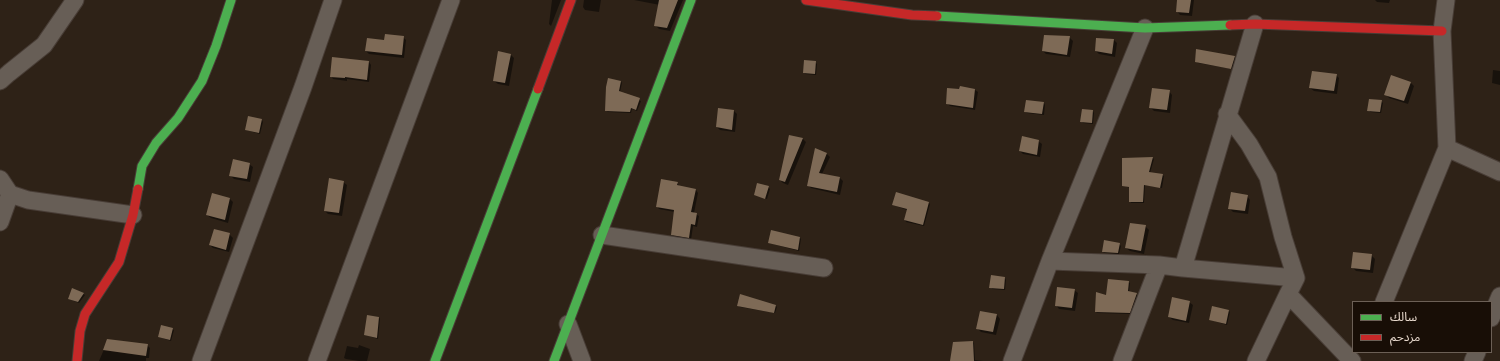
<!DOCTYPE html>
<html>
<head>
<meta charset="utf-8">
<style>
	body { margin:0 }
	#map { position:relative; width:1500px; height:361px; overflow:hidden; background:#2e2217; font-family:"Source Sans 3","Noto Sans Arabic",sans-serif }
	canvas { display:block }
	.legend { position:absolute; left:1352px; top:301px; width:140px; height:52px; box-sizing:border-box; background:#180e06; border:1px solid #6c6056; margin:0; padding:5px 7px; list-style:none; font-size:12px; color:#e9dace }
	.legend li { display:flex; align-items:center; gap:8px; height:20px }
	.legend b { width:20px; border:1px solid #6c6056 }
</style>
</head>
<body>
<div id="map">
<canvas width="1500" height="361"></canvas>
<ul class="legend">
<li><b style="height:5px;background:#4caf50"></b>سالك</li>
<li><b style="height:5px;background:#c62828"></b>مزدحم</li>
</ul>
</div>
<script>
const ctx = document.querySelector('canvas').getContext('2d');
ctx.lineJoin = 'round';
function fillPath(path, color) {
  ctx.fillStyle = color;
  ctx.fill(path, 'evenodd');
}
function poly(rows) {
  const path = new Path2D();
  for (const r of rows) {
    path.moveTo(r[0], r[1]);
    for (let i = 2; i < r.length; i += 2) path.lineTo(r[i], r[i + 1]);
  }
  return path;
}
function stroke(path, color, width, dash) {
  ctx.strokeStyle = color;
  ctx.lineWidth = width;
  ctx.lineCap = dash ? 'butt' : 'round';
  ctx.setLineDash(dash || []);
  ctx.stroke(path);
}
fillPath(poly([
	[552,0,561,0,551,26,549,24],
	[584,0,601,0,599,12,585,10,583,7],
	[634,0,683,0,670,31,659,29,655,25,660,5],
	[1178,0,1194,0,1192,16,1180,15,1177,11],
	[1375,0,1390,0,1389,3,1377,2],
	[403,37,406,40,404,58,369,54,366,51],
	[1069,37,1073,41,1070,57,1046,54,1043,51],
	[1114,40,1117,43,1115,57,1099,54,1096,51],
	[510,54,514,58,509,86,498,84,494,81],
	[1235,57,1236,58,1233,69,1198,63,1196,61],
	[369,62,371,65,369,82,347,79,347,81,333,79,331,76],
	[815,62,817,64,816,75,805,74,804,73],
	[1493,70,1500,71,1500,85,1492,83],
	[1336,75,1339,78,1337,94,1314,91,1310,88],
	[621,81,622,83,620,92,641,101,637,111,632,109,631,113,608,112,606,111],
	[1411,83,1414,86,1408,104,1389,98,1386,94],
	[961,87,975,90,978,92,975,110,950,106,947,103,960,90],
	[1169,91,1172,95,1170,113,1154,111,1150,107],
	[1381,101,1383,103,1381,113,1370,112,1369,110],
	[1044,103,1045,105,1044,115,1027,113,1025,112],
	[719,109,734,111,737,114,735,132,720,130,717,127],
	[1093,111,1094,113,1093,124,1083,123,1081,121],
	[262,120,263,122,260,134,246,130],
	[790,136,803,139,806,142,788,185,783,183,780,180],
	[1038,141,1042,144,1040,157,1023,154,1020,151],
	[816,150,827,154,830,157,822,174,840,178,843,181,840,195,811,188,808,185],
	[1153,158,1154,159,1150,173,1162,175,1164,176,1162,188,1145,185,1144,203,1131,203,1130,201,1130,188,1123,185,1123,159],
	[249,164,253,167,250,182,234,179,230,175],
	[343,182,347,185,342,216,328,214,325,211],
	[677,183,680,187,696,190,698,193,694,213,699,216,697,227,693,226,691,240,674,237,672,235,675,212,659,209,657,206],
	[768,187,770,189,767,199,755,195],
	[213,195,230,199,233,202,228,223,211,218,207,215],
	[1247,196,1250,200,1248,214,1233,212,1229,208],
	[929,203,930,204,924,226,906,222,905,220,907,210,893,205],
	[1145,226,1149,230,1144,254,1130,251,1126,248],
	[229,234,233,238,229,252,213,248,210,245],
	[799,237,801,239,799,251,769,243],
	[1119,244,1121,246,1119,254,1104,253,1103,252],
	[1371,255,1375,259,1373,273,1356,271,1352,267],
	[1005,278,1006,280,1005,290,992,289,991,287],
	[1128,282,1130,283,1129,292,1138,295,1131,314,1097,313,1096,312,1107,296],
	[1074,290,1078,293,1075,311,1059,309,1056,305],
	[83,294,85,295,79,303,69,299],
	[1189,302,1193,305,1189,323,1173,320,1169,317],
	[738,305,776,306,777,307,775,313,740,307],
	[1229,311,1230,312,1227,325,1211,320],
	[997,315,1000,319,996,335,981,332,977,328],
	[367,316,379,317,380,319,378,339,366,335],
	[172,329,174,330,171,341,159,337],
	[108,340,147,345,150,348,149,358,146,358,146,361,99,361],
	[973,342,974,343,975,360,983,361,951,361],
	[359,345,370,349,367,361,359,361,346,359,344,358,347,346,358,348]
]), '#0007');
fillPath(poly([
	[659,0,678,0,667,28,654,26],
	[1177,0,1191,0,1189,13,1176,12],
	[385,34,404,36,402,55,365,51,367,38,384,40],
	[1044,35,1070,36,1067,55,1042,51],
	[1096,38,1114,39,1112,54,1095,51],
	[1196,49,1235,56,1231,69,1195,62],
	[498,51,511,54,505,83,493,81],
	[332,57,369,61,367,80,345,77,345,78,330,77],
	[804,60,816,61,815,74,803,73],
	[1312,71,1337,74,1334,91,1309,88],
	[1391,75,1411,82,1404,101,1384,95],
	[608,78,621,81,619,91,640,98,636,110,631,108,630,112,605,111,606,87],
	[960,86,975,89,973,108,946,104,947,88,959,89],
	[1152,88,1170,90,1167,110,1149,108],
	[1369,99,1382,100,1380,112,1367,111],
	[1026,100,1044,102,1042,114,1024,112],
	[718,108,734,110,732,130,716,127],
	[1082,109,1093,110,1092,123,1080,122],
	[248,116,262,119,259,133,245,130],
	[789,135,803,138,785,182,779,180],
	[1022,136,1039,140,1037,155,1019,151],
	[815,148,827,153,819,173,840,177,837,192,807,186],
	[1153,157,1149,172,1163,174,1160,188,1144,185,1143,202,1129,202,1129,187,1122,186,1122,158],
	[233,159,250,163,247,179,229,176],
	[329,178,344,181,339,213,324,211],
	[661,179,678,182,677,185,696,189,691,212,697,213,695,225,691,224,689,238,671,235,674,210,656,207],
	[757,183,769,186,765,199,754,195],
	[896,192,929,202,923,225,904,220,907,209,892,205],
	[1231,192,1248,195,1245,211,1228,209],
	[212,193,230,198,225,220,206,215],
	[1130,223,1146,225,1141,251,1125,248],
	[214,229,230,233,226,250,209,245],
	[771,230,800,237,798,250,768,243],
	[1104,240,1120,243,1118,253,1102,252],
	[1353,252,1372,254,1370,270,1351,268],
	[991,275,1005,277,1004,289,989,288],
	[1108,279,1129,281,1128,291,1137,293,1130,313,1095,312,1096,292,1106,295],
	[1057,287,1075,289,1072,308,1055,306],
	[72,288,84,293,78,302,68,299],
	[740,294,776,305,774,313,737,306],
	[1172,297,1190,301,1186,321,1168,317],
	[1212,306,1229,310,1226,324,1209,320],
	[980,311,997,314,993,332,976,329],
	[367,315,379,317,377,338,364,335],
	[161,325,173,328,170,340,158,337],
	[107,339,148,344,146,356,103,350],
	[973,341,974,361,950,361,953,342]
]), '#7e6a56');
const street = poly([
	[0,81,9,73,44,45,75,0],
	[1227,114,1249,144,1268,177,1283,237,1296,278,1288,294,1352,361],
	[1447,148,1500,172],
	[0,179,10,194,28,200,133,215],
	[0,222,10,194],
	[602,235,824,268],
	[1050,261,1159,265,1183,268,1296,278],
	[1183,268,1255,24],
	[1384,302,1447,148,1442,31,1446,0],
	[1491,318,1500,296],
	[568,324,582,361],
	[201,361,303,87,333,0],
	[317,361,451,0],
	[1012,361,1050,261,1145,28],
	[1122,361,1159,265],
	[1256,361,1288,294],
	[1473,361,1477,352]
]);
const fast = poly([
	[937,16,1145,28,1230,25],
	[138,189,142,166,156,143,178,118,202,81,216,46,231,0],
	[435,361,538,89],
	[554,361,691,0]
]);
const jam = poly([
	[806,0,912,15,937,16],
	[1230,25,1255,24,1442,31],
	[538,89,571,0],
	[77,361,80,331,85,314,119,262,133,215,138,189]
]);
stroke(street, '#483d36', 19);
stroke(fast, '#483d36', 11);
stroke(jam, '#483d36', 11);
stroke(street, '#675e56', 17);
stroke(fast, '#4caf50', 9);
stroke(jam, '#c62828', 9);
</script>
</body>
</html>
